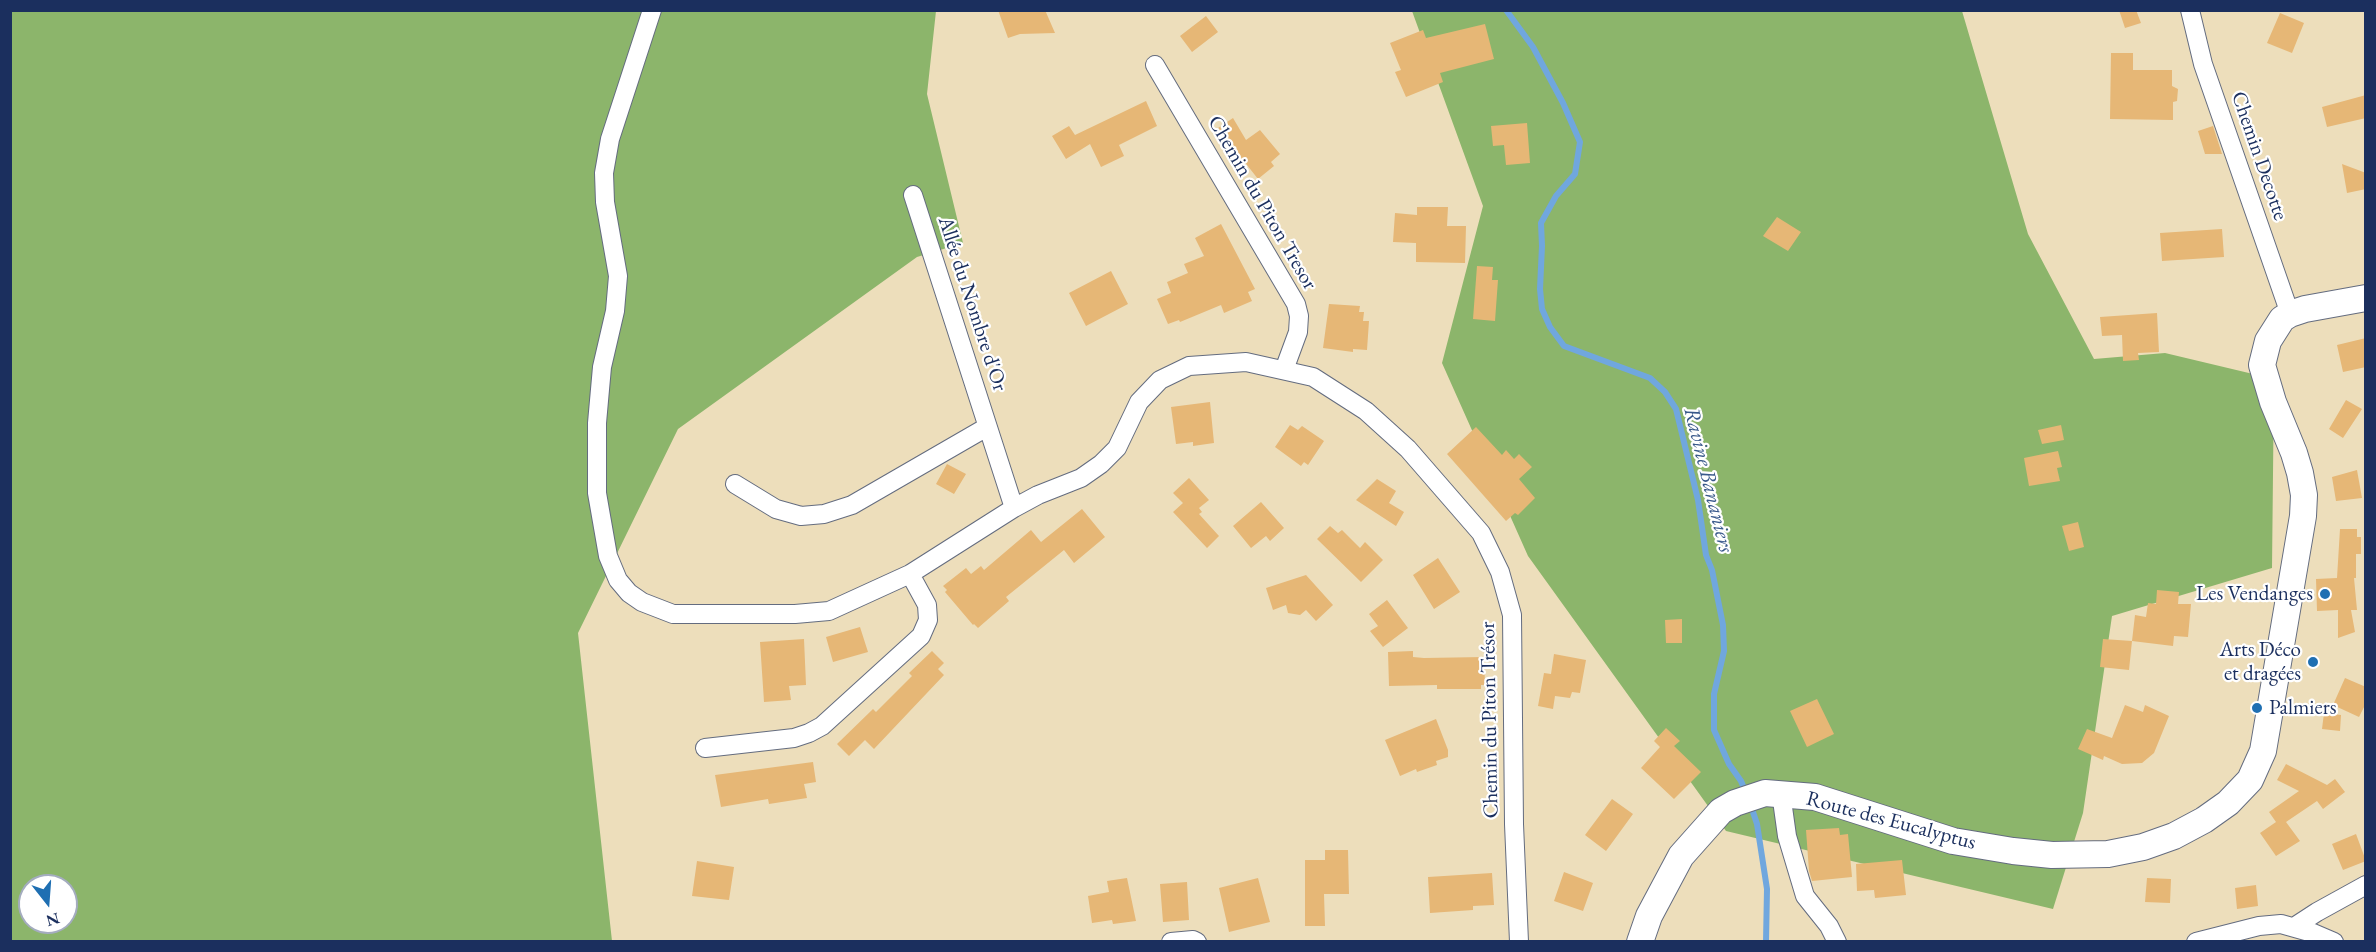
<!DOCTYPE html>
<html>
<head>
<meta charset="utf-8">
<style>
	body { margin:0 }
	#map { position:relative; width:2376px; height:952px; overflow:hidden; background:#eddebb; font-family:"EB Garamond",serif }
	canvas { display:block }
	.frame { position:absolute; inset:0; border:12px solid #1b2f5e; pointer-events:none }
	.north { position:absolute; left:18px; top:874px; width:60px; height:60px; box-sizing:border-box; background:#fff; border:2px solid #a4acbf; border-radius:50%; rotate:163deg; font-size:16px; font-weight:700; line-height:24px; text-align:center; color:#1b2f5e }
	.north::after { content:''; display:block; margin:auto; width:21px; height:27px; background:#1f6fb2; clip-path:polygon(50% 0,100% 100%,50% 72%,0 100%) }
</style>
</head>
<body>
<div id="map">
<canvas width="2376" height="952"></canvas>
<div class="frame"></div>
<div class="north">N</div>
</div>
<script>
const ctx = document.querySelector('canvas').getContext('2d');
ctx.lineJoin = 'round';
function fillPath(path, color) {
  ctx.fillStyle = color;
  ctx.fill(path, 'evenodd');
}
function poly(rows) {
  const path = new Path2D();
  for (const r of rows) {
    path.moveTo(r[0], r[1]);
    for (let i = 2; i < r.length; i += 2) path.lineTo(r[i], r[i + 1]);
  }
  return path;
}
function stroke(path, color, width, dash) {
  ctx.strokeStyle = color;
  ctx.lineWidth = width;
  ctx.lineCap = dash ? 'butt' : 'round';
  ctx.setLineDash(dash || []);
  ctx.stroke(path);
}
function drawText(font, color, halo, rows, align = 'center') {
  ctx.font = font + ' "EB Garamond",serif';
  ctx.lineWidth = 4.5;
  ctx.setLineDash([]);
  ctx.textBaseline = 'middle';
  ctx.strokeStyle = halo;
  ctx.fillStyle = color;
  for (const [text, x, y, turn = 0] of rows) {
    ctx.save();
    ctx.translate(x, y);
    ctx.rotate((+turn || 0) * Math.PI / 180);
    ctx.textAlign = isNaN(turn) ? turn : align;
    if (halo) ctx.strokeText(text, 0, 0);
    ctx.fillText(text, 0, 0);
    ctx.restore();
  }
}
fillPath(poly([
	[10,11,936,11,927,94,963,243,917,257,678,429,578,633,612,941,11,941],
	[30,886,66,886,66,922,30,922],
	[1412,11,1962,11,2028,234,2094,359,2165,353,2274,379,2272,568,2112,616,2083,813,2053,909,1726,831,1528,556,1442,363,1483,206]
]), '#8cb56b');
stroke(poly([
	[1506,10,1533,47,1563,103,1580,142,1575,174,1556,196,1541,223,1542,246,1540,289,1542,309,1550,327,1564,346,1650,378,1665,392,1676,409,1698,500,1706,555,1712,570,1723,625,1724,651,1714,694,1714,730,1729,764,1741,781,1746,793],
	[1750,803,1757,824,1767,889,1766,942]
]), '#70a7de', 6);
fillPath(poly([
	[998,10,1045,10,1055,33,1020,34,1008,38],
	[2119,10,2136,10,2141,23,2125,28],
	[2280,13,2304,23,2292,53,2267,43],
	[1206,16,1218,32,1192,52,1180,36],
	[1485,24,1494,59,1440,73,1443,82,1406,97,1395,72,1401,70,1390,43,1423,30,1426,38],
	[2111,53,2133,53,2133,70,2172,70,2172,86,2178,89,2177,101,2173,102,2173,120,2110,119],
	[2366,95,2366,118,2327,127,2322,107],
	[1146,101,1157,126,1119,145,1124,156,1101,167,1090,144,1066,159,1052,136,1069,126,1075,135],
	[1233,118,1246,140,1260,130,1280,154,1271,162,1274,166,1258,179,1218,128],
	[1527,123,1530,163,1506,165,1504,145,1493,146,1491,126],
	[2213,126,2222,154,2205,154,2198,131],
	[2342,164,2366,173,2366,189,2347,193],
	[1417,207,1448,207,1447,226,1466,226,1465,263,1416,262,1416,243,1393,242,1395,213,1417,215],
	[1777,217,1801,232,1788,251,1763,236],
	[1221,224,1255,289,1248,292,1252,301,1224,313,1221,305,1180,322,1179,320,1168,324,1157,299,1171,293,1167,282,1188,273,1184,264,1204,256,1195,238],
	[2222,229,2224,257,2162,261,2160,233],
	[1477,266,1493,267,1492,280,1498,280,1495,321,1473,319],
	[1111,271,1128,304,1086,326,1069,293],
	[1329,304,1360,306,1359,312,1364,312,1363,321,1369,321,1367,350,1353,349,1353,352,1323,348],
	[2157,313,2159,352,2138,353,2139,360,2123,361,2122,335,2102,336,2100,317],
	[2366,338,2366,367,2343,372,2337,345],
	[2346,400,2362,409,2343,438,2329,429],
	[1210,402,1214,443,1193,446,1193,442,1176,444,1171,407],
	[1290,425,1298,430,1302,426,1324,441,1308,465,1304,462,1301,466,1275,447],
	[2061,425,2064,440,2042,444,2038,430],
	[1476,427,1502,455,1506,450,1514,459,1519,454,1532,467,1519,479,1535,498,1518,515,1515,513,1506,521,1447,454],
	[2058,451,2062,467,2057,468,2060,481,2029,486,2024,458],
	[947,464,966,474,954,494,936,484],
	[2357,470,2362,498,2336,501,2332,477],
	[1189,478,1209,500,1199,508,1202,512,1199,514,1219,536,1207,548,1173,512,1183,503,1173,493],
	[1377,479,1396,491,1389,503,1404,512,1396,526,1356,500],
	[1261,502,1284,528,1270,541,1266,536,1251,548,1233,526],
	[1082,509,1105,537,1074,563,1064,550,1006,597,1009,601,978,628,974,624,973,625,945,592,947,590,943,586,966,568,971,574,981,566,984,570,1031,530,1041,542],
	[2078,522,2084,547,2069,551,2062,526],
	[1330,526,1338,533,1342,530,1360,548,1365,542,1383,560,1361,582,1317,539],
	[2340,529,2357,529,2357,537,2361,537,2361,554,2356,554,2356,578,2354,578,2357,610,2351,610,2355,632,2338,638,2338,610,2317,611,2316,579,2337,578],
	[1438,558,1460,592,1434,609,1413,575],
	[1306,575,1333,605,1316,621,1306,610,1300,615,1288,613,1286,605,1273,610,1266,588],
	[2157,590,2179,592,2178,604,2191,604,2188,637,2174,636,2173,646,2132,641,2135,615,2146,617,2148,603,2156,604],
	[1387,600,1408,628,1383,647,1370,631,1378,626,1369,614],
	[1682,619,1682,643,1666,643,1665,620],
	[860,627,868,652,833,662,826,637],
	[804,639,806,685,789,686,791,700,764,702,760,642],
	[2103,639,2132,641,2129,670,2100,667],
	[932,651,944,663,938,669,944,675,874,749,865,740,849,756,837,744,873,709,876,712,912,676,909,673],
	[1413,651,1413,657,1424,658,1484,657,1485,685,1481,685,1481,689,1437,689,1437,685,1389,686,1388,652],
	[1554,654,1586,660,1580,693,1572,692,1570,698,1555,696,1553,709,1538,706,1544,673,1551,674],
	[2345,678,2366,687,2366,703,2359,717,2333,705],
	[1817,699,1834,734,1807,747,1790,711],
	[2125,705,2143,712,2145,705,2169,716,2154,753,2142,763,2122,764,2104,756,2103,760,2078,749,2087,729,2112,738],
	[2324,713,2341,715,2340,731,2322,729],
	[1436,719,1448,750,1448,757,1436,761,1437,765,1417,772,1416,769,1400,776,1385,740],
	[1666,728,1680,741,1674,746,1701,772,1674,799,1641,768,1660,747,1654,741],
	[813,762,816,782,804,784,807,798,769,804,768,799,721,807,715,775],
	[2286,764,2327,785,2335,779,2345,792,2323,809,2317,801,2286,822,2300,841,2276,856,2260,833,2276,822,2269,812,2299,791,2277,780],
	[1612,799,1633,814,1606,851,1585,835],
	[1839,828,1840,835,1848,834,1852,877,1812,881,1809,871,1806,830],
	[2356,834,2366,861,2343,870,2332,844],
	[1325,850,1348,850,1349,894,1324,894,1325,926,1305,926,1305,860,1325,860],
	[1902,860,1906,895,1875,898,1874,890,1857,891,1856,864],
	[697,861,734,867,729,900,692,896],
	[1564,872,1593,883,1583,911,1554,901],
	[1492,873,1494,905,1473,906,1473,910,1430,913,1428,877],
	[1127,878,1136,921,1113,924,1112,920,1092,923,1088,896,1109,892,1107,881],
	[1258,878,1270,922,1229,932,1219,888],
	[2147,878,2171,879,2170,903,2145,902],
	[1187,882,1189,920,1163,922,1160,884],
	[2256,885,2258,906,2237,909,2235,888]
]), '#e6b776');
const minor = poly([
	[652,10,610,139,604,173,605,202,618,276,615,311,602,367,597,423,597,493,608,556,618,580,629,593,642,602,673,614,795,614,829,611,910,574,1014,508,1038,495,1081,478,1101,464,1117,448,1139,402,1160,380,1189,366,1246,362,1313,377,1366,411,1408,449,1481,533,1500,572,1512,615,1514,824,1519,942],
	[2190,10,2203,64,2290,314],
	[1155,65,1296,304,1299,316,1298,332,1284,370],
	[913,195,1014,508],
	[735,484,776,509,801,516,824,514,852,505,987,427],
	[705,748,794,738,809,733,822,726,921,636,928,620,927,605,910,574],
	[1781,793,1787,836,1805,896,1829,926,1837,942],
	[2294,927,2317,912,2366,885],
	[1171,942,1193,940,1197,942],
	[2196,942,2259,926,2281,924,2313,933,2334,942]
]);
const secondary = poly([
	[1640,942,1649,916,1681,856,1721,811,1735,803,1765,793,1815,797,1953,841,2013,851,2052,855,2108,854,2143,847,2174,836,2204,820,2228,803,2250,780,2263,751,2303,516,2304,495,2300,473,2294,453,2273,402,2262,365,2268,341,2282,319,2290,314,2305,309,2366,298]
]);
stroke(minor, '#646c7f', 20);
stroke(secondary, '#646c7f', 28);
stroke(minor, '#fff', 18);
stroke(secondary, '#fff', 26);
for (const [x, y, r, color] of [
	[2325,594,6,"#1f6fb2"],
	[2313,662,6,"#1f6fb2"],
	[2257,708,6,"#1f6fb2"]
]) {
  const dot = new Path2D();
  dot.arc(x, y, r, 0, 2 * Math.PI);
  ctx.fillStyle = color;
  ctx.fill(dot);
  stroke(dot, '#fff', 2);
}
drawText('21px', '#1b2f5e', '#fff', [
	["Chemin Decotte",2259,156,71],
	["Chemin du Piton Tresor",1262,203,60],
	["Allée du Nombre d'Or",972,304,72],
	["Chemin du Piton Trésor",1490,720,-91],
	["Route des Eucalyptus",1891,821,15]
]);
drawText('21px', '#1b2f5e', '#fff', [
	["Les Vendanges",2313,594],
	["Arts Déco",2301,650],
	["et dragées",2301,674],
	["Palmiers",2269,708,"left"]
], 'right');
drawText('italic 22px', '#39598b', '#fff', [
	["Ravine Bananiers",1708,480,76]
]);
</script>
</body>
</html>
